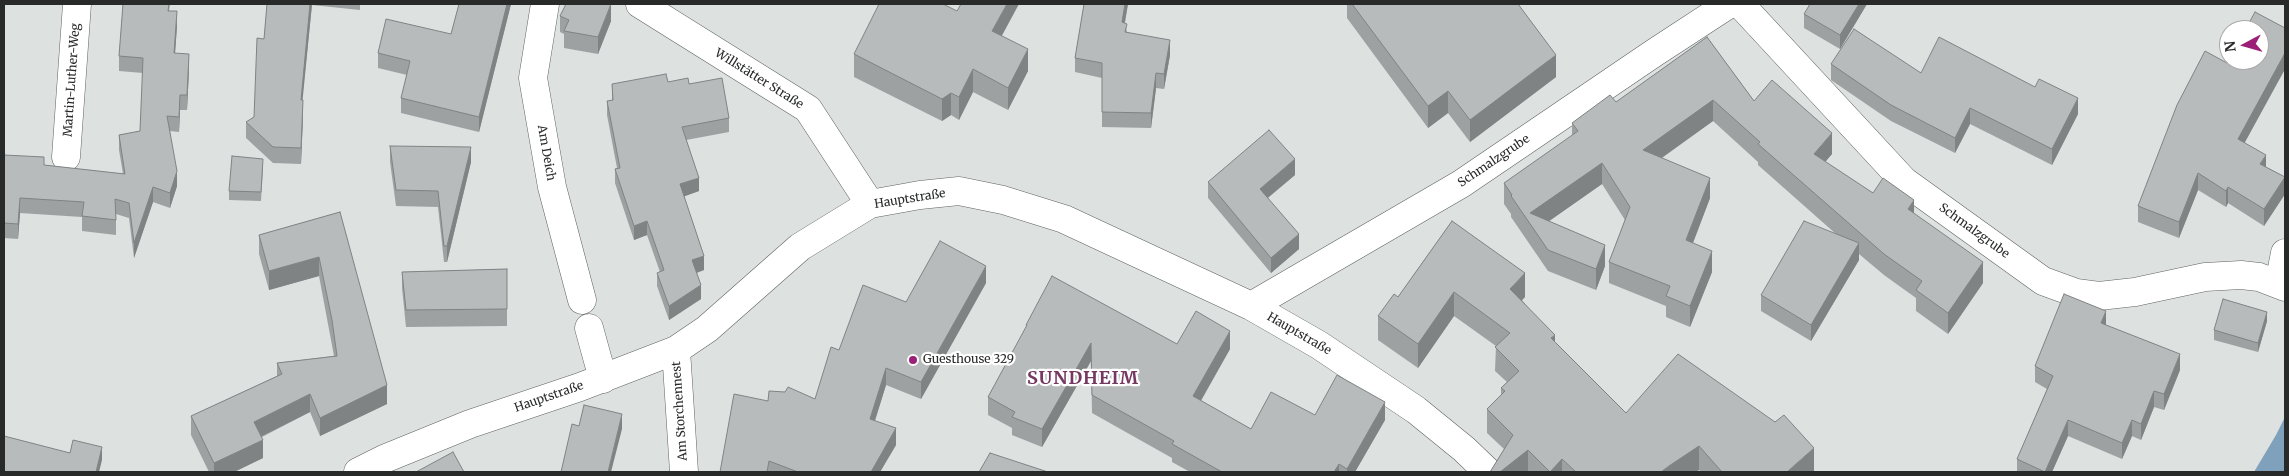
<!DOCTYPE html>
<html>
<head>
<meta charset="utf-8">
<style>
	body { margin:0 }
	#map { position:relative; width:2289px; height:476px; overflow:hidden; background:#dde1e0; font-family:Merriweather,serif }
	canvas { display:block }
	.frame { position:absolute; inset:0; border:5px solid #282929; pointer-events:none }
	.north { position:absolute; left:2219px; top:20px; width:50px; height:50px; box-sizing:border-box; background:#fff; border:1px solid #a9a9a9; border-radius:50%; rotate:264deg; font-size:14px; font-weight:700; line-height:20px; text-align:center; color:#282929 }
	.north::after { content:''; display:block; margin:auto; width:18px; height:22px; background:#9b2077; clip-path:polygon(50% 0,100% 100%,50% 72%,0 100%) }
</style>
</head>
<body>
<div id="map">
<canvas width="2289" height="476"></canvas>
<div class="frame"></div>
<div class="north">N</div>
</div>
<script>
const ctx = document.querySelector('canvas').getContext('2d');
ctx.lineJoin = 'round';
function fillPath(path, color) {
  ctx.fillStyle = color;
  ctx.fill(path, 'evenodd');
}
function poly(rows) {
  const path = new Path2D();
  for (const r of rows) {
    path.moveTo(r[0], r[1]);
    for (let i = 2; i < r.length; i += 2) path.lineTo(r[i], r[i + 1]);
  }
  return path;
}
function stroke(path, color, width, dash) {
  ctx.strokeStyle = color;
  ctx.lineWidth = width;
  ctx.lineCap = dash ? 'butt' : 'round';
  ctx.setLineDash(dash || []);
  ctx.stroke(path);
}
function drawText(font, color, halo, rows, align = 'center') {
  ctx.font = font + ' Merriweather,serif';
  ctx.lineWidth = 4.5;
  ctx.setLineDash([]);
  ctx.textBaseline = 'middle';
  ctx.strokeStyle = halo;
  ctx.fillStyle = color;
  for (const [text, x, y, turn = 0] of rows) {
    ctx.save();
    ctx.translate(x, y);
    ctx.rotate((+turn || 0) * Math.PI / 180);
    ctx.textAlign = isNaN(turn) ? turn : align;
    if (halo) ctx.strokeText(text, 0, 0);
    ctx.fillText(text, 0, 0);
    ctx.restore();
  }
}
fillPath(poly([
	[2285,417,2285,472,2254,472,2276,435]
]), '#80a1bb');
const street = poly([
	[545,4,533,78,552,187,582,300],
	[640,4,808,109,870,204],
	[1740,4,1904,181,2043,281,2076,293,2099,296,2135,292,2205,277,2241,275,2259,277,2285,287],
	[66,157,77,4],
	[2279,284,2285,253],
	[1251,306,1461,184,1654,53,1729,4],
	[589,328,603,379],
	[676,350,684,472],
	[358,472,384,459,470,424,580,387,676,350,707,329,800,247,870,204,920,195,959,191,1003,200,1064,219,1251,306,1319,345,1416,410,1464,449,1488,472]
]);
stroke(street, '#5e6260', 29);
stroke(street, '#fff', 28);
fillPath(poly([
	[123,4,170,4,169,11,177,26,175,53,189,69,187,110,180,110,179,132,170,131,177,186,170,208,153,202,134,258,129,218,116,214,116,235,82,231,82,217,20,213,18,239,4,238,4,155,44,165,123,174,119,150,119,135,140,131,143,73,119,71,119,56],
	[267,4,360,4,360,10,312,5,302,100,303,116,301,164,273,163,246,138,246,122,254,117,264,39],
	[459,4,511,4,479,132,401,113,401,98,407,75,378,68,378,53,451,34],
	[1084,4,1128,4,1125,23,1127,32,1170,55,1164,89,1156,88,1151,128,1102,127,1102,78,1075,72,1075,58],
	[1347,4,1518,4,1556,77,1470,142,1448,113,1428,128,1347,18],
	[1867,4,1840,49,1804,28,1804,14],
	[560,16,611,21,598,54,564,48,564,34,560,32],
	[2285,28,2285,69,2244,143,2266,167,2285,177,2285,194,2264,226,2228,203,2226,207,2198,190,2179,238,2138,222,2138,206,2227,63],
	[1002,36,1028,71,1008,110,973,92,959,120,951,115,942,121,854,77,854,54],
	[1707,37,1754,101,1832,154,1825,162,1873,193,1914,214,1983,283,1948,334,1916,311,1916,298,1884,275,1859,254,1859,260,1811,341,1761,311,1761,295,1836,234,1758,165,1758,162,1713,121,1662,158,1710,198,1693,243,1712,272,1690,327,1666,317,1666,306,1609,283,1609,262,1625,220,1602,184,1549,221,1605,266,1596,290,1548,271,1511,217,1511,214,1504,204,1504,183,1572,136,1572,123,1616,102],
	[1831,64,1921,73,2078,114,2052,165,1970,124,1955,153,1891,121,1831,80],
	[668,82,689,84,729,118,729,132,686,140,699,191,684,196,704,270,697,273,701,299,669,320,657,286,657,273,660,272,647,235,634,240,615,183,615,169,617,168,607,115,607,101,612,100,612,84],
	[390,146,471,162,447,262,444,262,438,207,396,206,390,162],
	[263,168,261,201,229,200,229,191],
	[1295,175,1268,198,1299,249,1271,273,1208,198,1208,182],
	[340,212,387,404,320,436,310,412,262,437,263,458,234,472,209,472,191,435,191,416,277,376,277,363,334,356,319,276,269,290,259,254,259,235],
	[1452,221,1525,297,1522,300,1555,342,1626,413,1814,472,1701,472,1699,470,1695,472,1490,472,1504,449,1487,433,1487,409,1501,395,1501,388,1507,382,1495,371,1496,346,1454,316,1418,368,1378,340,1378,316,1398,297],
	[507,269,507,326,406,327,402,288,402,272],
	[986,283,921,399,886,385,875,421,896,445,880,472,720,472,768,401,815,399,839,350,906,302],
	[2267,321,2258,352,2214,340,2214,330],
	[1026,325,1177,344,1230,349,1201,401,1251,429,1315,415,1385,420,1355,472,1190,472,1172,462,1172,458,1092,413,1091,361,1042,447,1012,435,1012,428,988,415,988,397,1026,329],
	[2106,325,2180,370,2164,410,2154,407,2141,440,2132,436,2122,459,2068,436,2052,472,2017,472,2017,459,2047,389,2035,382,2035,366]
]), '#9da1a1');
fillPath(poly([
	[310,4,312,4,301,116,301,100],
	[507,4,511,4,479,132,479,117],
	[611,4,611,21,598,54,598,37],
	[1007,4,1019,4,992,54,992,31],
	[1125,4,1128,4,1122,37,1122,22],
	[1859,4,1867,4,1840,49,1840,35],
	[177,11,177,26,174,68,174,53],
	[1170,40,1170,55,1164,89,1164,74],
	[1028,49,1028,71,1008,110,1008,88],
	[2285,53,2285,69,2238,155,2238,139],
	[189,54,189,69,187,110,187,95],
	[1556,55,1556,77,1470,142,1470,120],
	[973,69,973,92,959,120,959,97],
	[1156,73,1156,88,1151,128,1151,113],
	[1448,91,1448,113,1428,128,1428,106],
	[951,93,951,115,942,121,942,99],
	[180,95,180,110,179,132,179,117],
	[2078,98,2078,114,2052,165,2052,149],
	[303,100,303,116,301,164,301,148],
	[1713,100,1713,121,1643,171,1643,150],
	[1970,108,1970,124,1955,153,1955,138],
	[1832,133,1832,154,1814,175,1814,154],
	[471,147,471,162,447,262,447,246],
	[2266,155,2266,171,2260,164],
	[1295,159,1295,175,1260,204,1260,189],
	[1602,163,1602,184,1535,231,1530,213],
	[177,171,177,186,170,208,170,193],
	[2198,173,2198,190,2179,238,2179,222],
	[2285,177,2285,194,2264,226,2264,209],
	[699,178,699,191,680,198,680,184],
	[1710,178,1710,198,1686,261,1686,240],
	[153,187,153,202,134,258,134,243],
	[2228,187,2228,203,2226,207,2226,191],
	[20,198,20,213,18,239,18,224],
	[1914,200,1914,221,1908,209],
	[647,221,647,235,634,240,634,226],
	[1299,234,1299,249,1271,273,1271,258],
	[1859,243,1859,260,1811,341,1811,325],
	[1605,245,1605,266,1596,290,1596,269],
	[1712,251,1712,272,1690,327,1690,306],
	[704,256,704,270,692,274,692,260],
	[319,257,319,276,269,290,269,271],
	[1983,262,1983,283,1948,334,1948,313],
	[986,266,986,283,921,399,921,382],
	[1525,273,1525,297,1510,312,1510,289],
	[701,285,701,299,669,320,669,306],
	[1454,292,1454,316,1418,368,1418,344],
	[2106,311,2106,327,2101,323],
	[2267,312,2267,321,2258,352,2258,343],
	[1230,331,1230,349,1193,414,1193,396],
	[1555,335,1555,358,1551,338],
	[1091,343,1091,361,1042,447,1042,429],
	[2180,354,2180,370,2164,410,2164,394],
	[886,368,886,385,870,436,870,419],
	[387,385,387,404,320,436,320,418],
	[2154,391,2154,407,2141,440,2141,424],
	[310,394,310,412,254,440,254,422],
	[1385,402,1385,420,1355,472,1347,472,1347,469],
	[622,414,622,429,611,472,608,472],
	[2068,420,2068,436,2052,472,2045,472],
	[2132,420,2132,436,2122,459,2122,443],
	[896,428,896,445,880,472,871,472],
	[263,440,263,458,234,472,214,472,214,463],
	[1699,446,1699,470,1695,472,1661,472,1669,466],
	[102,447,102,460,99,472,96,472],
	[1814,448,1814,472,1787,472],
	[1528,450,1528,472,1500,472],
	[1562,459,1562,472,1550,472],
	[1339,464,1339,472,1334,472]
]), '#808383');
const building = poly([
	[123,4,169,4,168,11,177,11,174,53,189,54,187,95,180,95,179,117,167,116,177,171,170,193,153,187,134,243,129,203,115,199,116,220,82,216,84,202,20,198,18,224,4,223,4,155,44,157,44,165,125,174,119,135,140,131,143,58,119,56,123,4],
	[267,4,310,4,301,100,303,100,301,148,273,147,246,122,254,117,257,38,264,39,267,4],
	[459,4,507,4,479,117,401,98,410,61,378,53,386,19,451,34,459,4],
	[566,4,611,4,598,37,564,31,569,20,560,16,566,4],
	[879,4,943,4,957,11,961,4,1007,4,992,31,1028,49,1008,88,973,69,959,97,951,93,942,99,854,54,879,4],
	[1084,4,1125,4,1122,22,1127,24,1125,32,1170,40,1164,74,1156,73,1151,113,1102,112,1102,63,1075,58,1084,4],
	[1352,4,1518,4,1556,55,1470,120,1448,91,1428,106,1352,4],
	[1810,4,1859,4,1840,35,1804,14,1810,4],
	[2255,12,2285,28,2285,53,2238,139,2266,155,2260,164,2285,177,2264,209,2228,187,2226,191,2198,173,2179,222,2138,206,2177,105,2205,51,2227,63,2229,59,2229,60,2259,60,2259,30,2245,30,2255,12],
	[1854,29,1921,73,1939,37,2035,87,2039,79,2078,98,2052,149,1970,108,1955,138,1891,105,1831,64,1854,29],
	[1707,37,1754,101,1772,80,1832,133,1814,154,1873,193,1883,178,1914,200,1908,209,1983,262,1948,313,1916,290,1922,281,1884,254,1758,144,1760,142,1713,100,1643,150,1710,178,1686,240,1712,251,1690,306,1666,296,1670,286,1609,262,1630,207,1602,163,1530,213,1605,245,1596,269,1548,250,1511,196,1512,195,1504,183,1578,131,1572,123,1610,95,1616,102,1707,37],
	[666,74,668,82,688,78,689,84,722,78,729,118,682,127,699,178,680,184,704,256,692,260,701,285,669,306,657,273,664,270,647,221,634,226,615,169,620,168,607,101,613,100,612,84,666,74],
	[1269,130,1295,159,1260,189,1299,234,1271,258,1208,182,1269,130],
	[390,146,471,147,447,246,444,246,438,191,396,190,390,146],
	[232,156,263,159,261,192,229,191,232,156],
	[340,212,387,385,320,418,310,394,254,422,263,440,214,463,191,416,282,374,277,363,337,356,332,320,319,257,269,271,259,235,340,212],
	[1452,221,1525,273,1510,289,1555,335,1551,338,1626,413,1678,354,1775,422,1784,415,1814,448,1787,472,1722,472,1699,446,1669,466,1661,472,1576,472,1562,459,1550,472,1528,450,1500,472,1490,472,1513,435,1487,409,1505,391,1501,388,1519,371,1495,347,1510,333,1454,292,1418,344,1378,316,1394,294,1398,297,1452,221],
	[1804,221,1859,243,1811,325,1761,295,1804,221],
	[940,241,986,266,921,382,886,368,870,419,896,428,871,472,798,472,769,461,767,472,720,472,734,394,768,401,769,391,785,392,788,387,815,399,831,347,839,350,863,285,906,302,940,241],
	[507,269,507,309,406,310,402,272,507,269],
	[1052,276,1177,344,1196,311,1230,331,1193,396,1251,429,1271,392,1315,415,1337,375,1385,402,1347,469,1339,464,1334,472,1222,472,1172,444,1174,441,1092,395,1091,343,1042,429,1012,417,1015,412,988,397,1027,325,1026,325,1052,276],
	[2064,294,2106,311,2101,323,2180,354,2164,394,2154,391,2141,424,2132,420,2122,443,2068,420,2045,472,2017,459,2053,376,2035,366,2064,294],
	[2223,299,2267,312,2258,343,2214,330,2223,299],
	[584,405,622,414,608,472,561,472,572,424,579,426,584,405],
	[4,436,70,453,73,440,102,447,96,472,4,472,4,436],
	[453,452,464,472,416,472,453,452],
	[990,453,1048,472,979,472,990,453]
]);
fillPath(building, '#b7bbbb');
stroke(building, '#808383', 1);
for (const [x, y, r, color] of [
	[913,360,5,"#9b2077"]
]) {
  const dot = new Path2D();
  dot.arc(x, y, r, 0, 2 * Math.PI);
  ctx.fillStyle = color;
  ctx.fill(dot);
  stroke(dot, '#fff', 2);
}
drawText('12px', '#282929', '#fff', [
	["Willstätter Straße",759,79,32],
	["Martin-Luther-Weg",72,80,-86],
	["Am Deich",546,153,80],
	["Schmalzgrube",1494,161,-34],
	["Hauptstraße",910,199,-9],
	["Schmalzgrube",1974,231,36],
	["Hauptstraße",1299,334,30],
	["Hauptstraße",549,397,-19],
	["Am Storchennest",680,411,-94]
]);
drawText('12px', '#282929', '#fff', [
	["Guesthouse 329",923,360]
], 'left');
ctx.letterSpacing = '1px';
drawText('bold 18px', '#753860', '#fff', [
	["SUNDHEIM",1083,379]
]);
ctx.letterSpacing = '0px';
</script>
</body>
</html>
